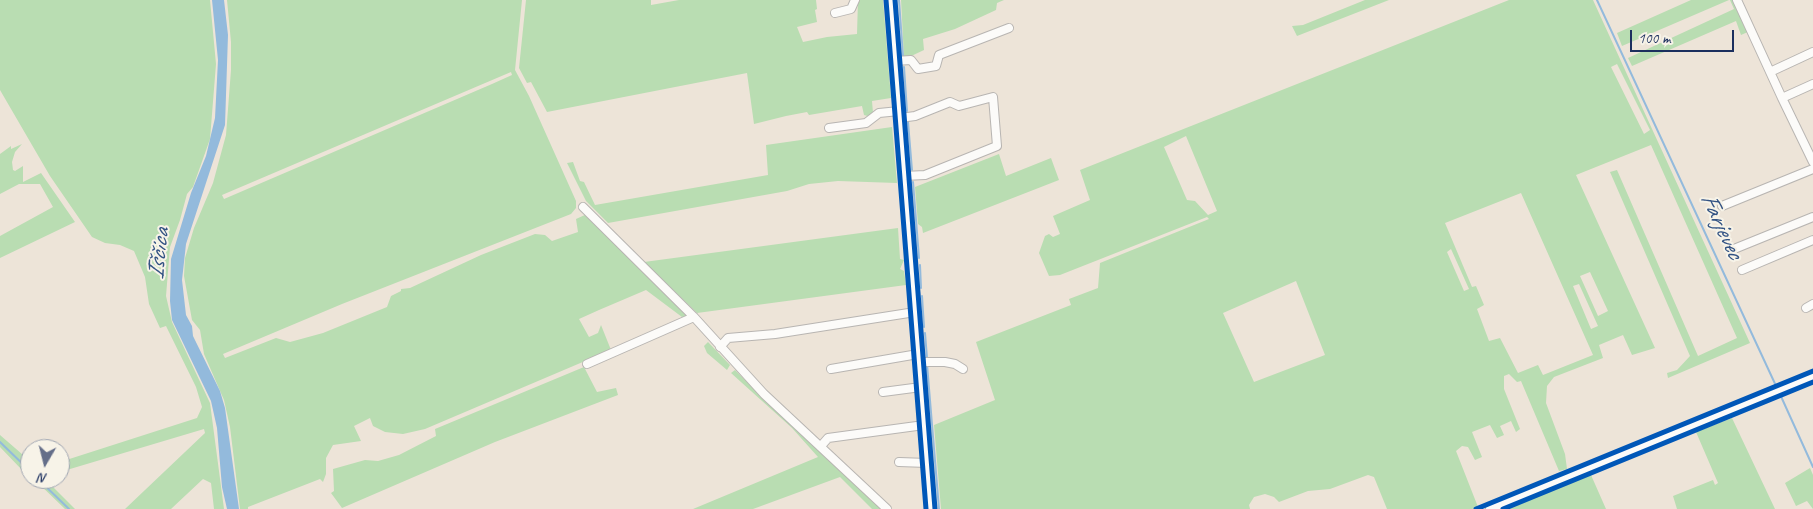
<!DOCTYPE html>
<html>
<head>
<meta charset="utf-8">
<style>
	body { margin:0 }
	#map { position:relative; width:1813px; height:509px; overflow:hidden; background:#ede4d8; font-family:Caveat,sans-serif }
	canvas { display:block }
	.north { position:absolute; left:20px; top:439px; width:50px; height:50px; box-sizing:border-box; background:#f7f3e8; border:1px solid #9fa5b1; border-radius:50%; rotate:188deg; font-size:14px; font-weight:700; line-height:20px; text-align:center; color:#1b2f5e }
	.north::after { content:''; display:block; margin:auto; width:18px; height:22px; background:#646e89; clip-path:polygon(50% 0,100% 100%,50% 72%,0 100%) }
	.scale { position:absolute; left:1630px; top:30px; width:104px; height:22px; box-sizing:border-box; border:2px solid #1b2f5e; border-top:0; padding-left:6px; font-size:15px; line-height:18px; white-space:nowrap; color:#1b2f5e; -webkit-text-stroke:4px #f7f3e8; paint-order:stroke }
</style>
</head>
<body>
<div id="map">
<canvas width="1813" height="509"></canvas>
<div class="north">N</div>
<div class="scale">100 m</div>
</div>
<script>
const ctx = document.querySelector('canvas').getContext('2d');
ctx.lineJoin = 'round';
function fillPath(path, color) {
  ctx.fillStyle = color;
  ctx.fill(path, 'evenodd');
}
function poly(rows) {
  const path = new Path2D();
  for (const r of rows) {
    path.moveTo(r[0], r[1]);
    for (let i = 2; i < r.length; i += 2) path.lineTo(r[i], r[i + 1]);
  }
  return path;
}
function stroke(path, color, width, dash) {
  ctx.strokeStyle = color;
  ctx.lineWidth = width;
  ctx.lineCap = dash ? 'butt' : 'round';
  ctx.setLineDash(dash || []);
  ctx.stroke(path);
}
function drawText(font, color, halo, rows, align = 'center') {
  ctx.font = font + ' Caveat,sans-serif';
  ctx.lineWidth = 4;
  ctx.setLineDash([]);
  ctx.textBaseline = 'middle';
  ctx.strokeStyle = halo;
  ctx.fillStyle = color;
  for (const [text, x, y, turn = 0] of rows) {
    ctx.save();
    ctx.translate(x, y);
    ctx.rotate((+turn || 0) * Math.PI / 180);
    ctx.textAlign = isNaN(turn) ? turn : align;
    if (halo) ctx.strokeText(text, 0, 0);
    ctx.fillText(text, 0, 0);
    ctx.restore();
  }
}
fillPath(poly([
	[0,0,210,0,216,64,210,139,193,187,187,194,180,220,170,247,166,296,172,322,210,403,224,509,214,509,211,483,203,479,171,509,125,509,205,433,204,429,60,472,60,462,197,418,202,407,196,387,166,326,160,328,149,304,145,277,134,251,120,245,105,243,92,237,50,176,0,90],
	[227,0,522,0,515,70,529,96,576,201,576,208,571,214,342,304,223,354,225,358,276,338,290,342,323,333,387,307,391,296,401,291,401,289,410,288,481,255,535,234,545,235,552,241,578,232,576,219,587,214,687,316,682,317,646,290,599,310,579,319,589,337,598,333,601,325,611,350,425,429,403,434,385,432,373,426,370,418,354,426,361,441,333,445,326,458,326,474,323,482,320,479,248,507,248,509,240,509,230,427,224,400,204,354,200,330,192,320,184,276,185,258,194,228,213,183,226,135,231,70,231,42],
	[511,72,512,75,492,84,224,199,222,195],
	[526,0,651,0,651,5,679,0,816,0,817,9,815,10,817,22,797,27,803,42,827,37,857,34,858,0,883,0,891,98,872,101,873,113,871,117,864,115,862,106,809,115,807,112,786,116,754,124,747,73,547,112,531,82,527,83,519,68],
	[901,0,1004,0,997,3,996,10,955,29,923,39,924,50,907,58,904,57],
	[1365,0,1389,0,1297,36,1292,26,1303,25],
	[1509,0,1593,0,1750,343,1668,378,1667,373,1677,370,1690,356,1610,172,1617,170,1698,356,1737,338,1651,145,1576,175,1655,348,1632,355,1623,335,1599,345,1603,358,1554,377,1547,386,1546,403,1565,454,1567,469,1559,471,1521,381,1517,382,1509,374,1504,376,1504,389,1520,429,1516,432,1511,421,1500,426,1504,435,1497,438,1490,425,1472,432,1482,457,1475,460,1468,447,1462,446,1456,451,1478,507,1472,509,1387,509,1374,477,1368,475,1330,489,1308,491,1279,502,1274,497,1265,494,1254,497,1249,505,1250,509,941,509,934,425,995,400,976,342,1071,305,1069,299,1098,288,1100,263,1209,219,1207,217,1060,275,1049,276,1039,253,1045,236,1049,234,1053,237,1060,234,1053,216,1090,200,1080,170],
	[1617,64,1650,130,1644,134,1611,67],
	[1186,136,1217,211,1208,215,1195,201,1187,200,1164,147],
	[1521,193,1593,355,1543,375,1538,365,1518,373,1500,338,1489,341,1477,309,1484,305,1476,286,1472,287,1445,223],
	[1451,249,1469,289,1464,291,1447,252],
	[1590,272,1608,311,1598,316,1580,276],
	[1296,281,1325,355,1254,382,1223,313],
	[1579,284,1598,326,1591,329,1573,286],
	[1691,0,1729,0,1622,46,1617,33],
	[1730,0,1736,0,1750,31,1741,35,1736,21,1632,66,1628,58,1734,9],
	[892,127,897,183,838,181,809,184,787,191,608,223,586,201,567,163,573,162,580,181,584,182,595,205,768,175,766,145],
	[22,144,15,152,12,162,13,170,15,171,23,166,23,182,41,173,75,222,0,258,0,236,53,207,40,184,19,184,0,194,0,154,11,146,11,149],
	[999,154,1006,176,1051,158,1059,180,923,233,922,227,918,224,915,187],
	[898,228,900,259,904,260,900,269,904,271,906,285,697,313,644,262],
	[708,342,730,365,727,370,707,353,704,346],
	[584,367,597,392,616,388,618,395,495,442,342,508,331,493,334,491,333,469,365,460,378,461,399,455,436,436,435,429],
	[735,370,757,392,885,509,872,509,840,477,753,509,693,509,818,457,792,428,731,373],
	[1732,418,1775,509,1677,509,1673,496,1713,480,1715,485,1718,483,1696,432],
	[0,435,30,461,30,476,23,471,0,447],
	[1810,468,1813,475,1813,509,1807,501,1796,506,1785,483],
	[1591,475,1606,509,1507,509,1539,496],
	[34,479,45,479,75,509,65,509]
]), '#b9ddb2');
fillPath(poly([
	[212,0,224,0,228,35,225,125,186,244,182,280,186,315,192,326,193,336,220,391,225,408,239,509,227,509,222,487,217,428,211,401,172,320,170,301,171,259,191,193,206,156,215,118,218,60]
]), '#93badc');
stroke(poly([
	[899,0,903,56],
	[1597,0,1777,388],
	[904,67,907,111],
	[908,122,912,170],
	[913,182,919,258],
	[920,265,921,288],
	[922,296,924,327],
	[925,333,927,358],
	[927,364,939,509],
	[1779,392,1813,467],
	[0,442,30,471],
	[38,479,69,509]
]), '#93badc', 2);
const minor = poly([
	[891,0,931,509],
	[1737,0,1782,98],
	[835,13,851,9,855,0],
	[895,61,911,60,918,69,936,66,939,55,1009,28],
	[1770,72,1813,52],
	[1813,84,1782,98,1813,162],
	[900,118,915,116,950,102,959,106,993,97,997,146,925,175,904,176],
	[829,128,866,123,879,113,899,111],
	[1722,206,1813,169],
	[583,207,694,317,764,394,887,509],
	[1734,249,1813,217],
	[1742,270,1813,240],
	[1806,308,1813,304],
	[720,347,728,338,775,334,915,312],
	[919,362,945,362,955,364,963,369],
	[587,364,694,317],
	[831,369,918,354],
	[883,392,921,387],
	[821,446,828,438,924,425],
	[899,462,927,463],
	[1490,509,1813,377]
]);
stroke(minor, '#b8b5b2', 10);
stroke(minor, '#fcfbf9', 8);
stroke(poly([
	[886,0,926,509],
	[895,0,935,509],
	[1476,509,1813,371],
	[1503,509,1813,382]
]), '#0057b8', 5);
drawText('italic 25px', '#335384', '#f7f3e8', [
	["Farjevec",1721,226,65],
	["Iščica",159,254,-83]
]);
</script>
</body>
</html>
